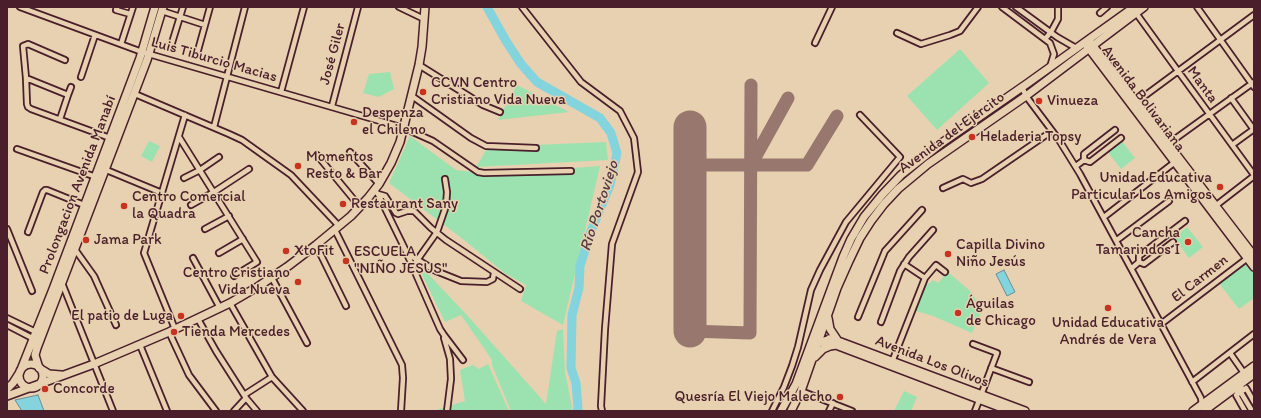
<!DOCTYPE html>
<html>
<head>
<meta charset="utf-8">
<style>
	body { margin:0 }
	#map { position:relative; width:1261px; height:418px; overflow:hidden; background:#e7d1b0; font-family:Itim,sans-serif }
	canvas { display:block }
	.frame { position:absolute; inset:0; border:8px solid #4a1f2b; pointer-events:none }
</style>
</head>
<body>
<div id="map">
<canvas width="1261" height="418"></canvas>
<div class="frame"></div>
</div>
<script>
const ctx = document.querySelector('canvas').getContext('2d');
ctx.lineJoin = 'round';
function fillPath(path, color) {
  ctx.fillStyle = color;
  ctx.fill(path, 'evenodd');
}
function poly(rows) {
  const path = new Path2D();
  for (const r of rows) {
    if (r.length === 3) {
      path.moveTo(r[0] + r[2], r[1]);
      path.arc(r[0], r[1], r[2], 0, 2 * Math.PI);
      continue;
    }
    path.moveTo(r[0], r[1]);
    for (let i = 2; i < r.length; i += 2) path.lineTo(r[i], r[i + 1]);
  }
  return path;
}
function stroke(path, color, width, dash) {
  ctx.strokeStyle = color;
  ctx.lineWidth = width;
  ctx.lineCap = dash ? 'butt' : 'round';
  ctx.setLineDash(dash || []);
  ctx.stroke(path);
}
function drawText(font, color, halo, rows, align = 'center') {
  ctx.font = font + ' Itim,sans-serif';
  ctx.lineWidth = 3;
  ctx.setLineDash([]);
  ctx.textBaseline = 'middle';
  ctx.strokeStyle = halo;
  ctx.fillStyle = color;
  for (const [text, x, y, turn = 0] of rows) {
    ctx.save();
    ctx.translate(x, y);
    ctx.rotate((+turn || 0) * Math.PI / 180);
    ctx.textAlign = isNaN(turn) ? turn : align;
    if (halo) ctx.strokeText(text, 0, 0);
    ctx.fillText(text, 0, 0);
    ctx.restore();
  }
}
fillPath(poly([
	[960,49,989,83,937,130,907,96],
	[390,72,394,89,379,97,363,93,369,74],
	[517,85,569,112,498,120],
	[410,136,456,170,488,174,600,166,563,325,521,301,526,285,506,274,464,240,389,183],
	[1121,140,1135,158,1121,169,1107,151],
	[149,141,160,146,152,162,141,156],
	[606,142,608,160,476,167,488,147],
	[1187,227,1203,247,1189,258,1174,238],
	[415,260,466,314,546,404,557,331,563,329,565,372,572,407,571,411,511,411,492,365,492,360,461,315,445,322],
	[1247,262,1254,272,1254,298,1239,309,1218,282],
	[948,272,969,290,983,309,972,333,933,316,916,311,926,284,930,283,933,280,938,283],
	[488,364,509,411,433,411,465,401,460,370,473,365,479,369],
	[904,391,917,397,911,411,894,411]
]), '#9ce2b0');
const water = poly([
	[1004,270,1015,292,1007,296,996,274,1004,270],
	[38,395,44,411,22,411,15,400,38,395]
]);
fillPath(water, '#83d4dd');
stroke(water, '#6c8c96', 1);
stroke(poly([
	[487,7,506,41,521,64,537,82,600,118,611,133,617,153,610,185,591,231,580,266,579,288,572,315,571,368,576,383,578,408,577,411]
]), '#83d4dd', 9);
stroke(poly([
	[752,163,788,98],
	[690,165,807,165,837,116],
	[690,331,750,333,751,85]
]), '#98786e', 13);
stroke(poly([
	[690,331,690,127]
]), '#98786e', 33);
const street = poly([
	[20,7,142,52,404,128,433,141,478,172,484,173,571,171],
	[117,7,116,10,130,14],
	[399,7,424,19],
	[522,7,581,82,620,111,634,138,638,172,612,244,605,329,601,406,602,411],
	[1002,7,1050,43,1054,54,1050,67],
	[1016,7,1057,37,1076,48],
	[1197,7,1254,87],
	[162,11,205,25],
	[1136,11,1136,13,1178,71,1254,175],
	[1100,13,1107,7],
	[897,33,921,44,950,35,960,31,978,7],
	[1045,39,1051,32,1058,19,1058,7],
	[815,43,832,7],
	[121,44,133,7],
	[171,46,183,7],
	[197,54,210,7],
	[65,60,28,44,23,46,26,78,27,104,28,107,31,109,110,138],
	[419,65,483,105,500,112],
	[81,77,95,35],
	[26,78,68,95,60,119],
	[1022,87,1026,96,1059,140,1080,174,1201,398,1202,405],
	[281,92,304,7],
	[135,94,229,134,242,140,291,175,339,226],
	[68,95,71,87],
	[412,96,471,138,486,146,536,148],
	[1231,98,1254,130],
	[1135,103,1254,15],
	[332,106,358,7],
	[214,127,245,7],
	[179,137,257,262,234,276],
	[1168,144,1254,82],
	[1232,145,1254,129],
	[17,149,96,177],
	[350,152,379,184],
	[317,155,360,207],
	[1084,160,1090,162,1121,138],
	[1076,166,1084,160,1084,154,1115,130],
	[104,169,162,193],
	[184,178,200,170,219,157],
	[943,188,963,179,971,183,982,179,1052,131],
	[374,190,378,194,404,247,440,329,444,335,463,360],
	[378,194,385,196,396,213,398,214,407,211,414,211,431,228,446,240,520,289],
	[191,205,214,192,249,169],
	[1214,207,1254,176],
	[1104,217,1175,162],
	[7,229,32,291],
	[205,229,229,216],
	[335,230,402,365,403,378,401,411],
	[28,232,43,192,45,190,47,190,84,205],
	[1117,240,1169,201],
	[316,245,346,306],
	[74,248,94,276,116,325],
	[219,253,243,239],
	[408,254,436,271,461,281,487,282,493,279,494,272],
	[193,258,220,308],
	[1139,262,1144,264,1173,242],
	[904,264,925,278,936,265,945,272],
	[413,266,437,232,446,206,447,192,445,179],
	[1132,268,1139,262,1139,256,1185,221],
	[272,278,307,343],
	[62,283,113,411],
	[230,303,272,377,303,411],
	[858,317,885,251,922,210],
	[7,318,38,333],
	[198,319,216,351,246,398,257,411],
	[881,322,900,271,909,257,933,230],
	[1161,324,1249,257],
	[7,325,34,339],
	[175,329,144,253,185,115],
	[169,332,189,375,216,411],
	[444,338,450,359,451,379,447,411],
	[973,344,997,353,975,411],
	[140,345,167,411],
	[1230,353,1244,373],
	[892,362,925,278],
	[991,368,1029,382],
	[1192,382,1254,334],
	[1237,386,1252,411],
	[1242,388,1244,390,1246,388,1254,402],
	[801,391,852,411],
	[1237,392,1238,394,1236,395,1245,411],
	[244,395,272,377],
	[234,411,246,398],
	[772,411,784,387,792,366,798,347,811,290,820,270,846,222,900,157,860,115],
	[829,411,833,403]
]);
const secondary = poly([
	[1090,42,1254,256],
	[1087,46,1254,267],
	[828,318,830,329,838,341],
	[829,339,836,345,1010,411],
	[816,344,830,339,838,341,1025,411],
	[815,357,823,349,830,346,836,345],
	[31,376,12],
	[61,375,49,374,39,368,35,355,37,348,147,60,163,7],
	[7,389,13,383,20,372,53,289,140,58,155,7],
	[7,396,94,364,169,332,230,303,259,286,287,267,316,245,351,216,368,198,379,184,391,163,400,142,419,65,422,47,425,7],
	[781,411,796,384,843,257,851,239,864,217,882,195,901,175,943,142,1028,83,1134,7],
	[791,411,801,391,837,288,849,261,860,238,871,221,884,204,898,189,928,164,1026,96,1144,7],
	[1193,411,1254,366],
	[1204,411,1254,374]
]);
stroke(street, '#4a1f2b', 8);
stroke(secondary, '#4a1f2b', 10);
stroke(street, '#e7d1b0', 4.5);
stroke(secondary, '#e7d1b0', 7);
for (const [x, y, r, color] of [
	[423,92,4,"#c8321e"],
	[1039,101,4,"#c8321e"],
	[354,122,4,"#c8321e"],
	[972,137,4,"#c8321e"],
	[298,166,4,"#c8321e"],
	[1220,187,4,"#c8321e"],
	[343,204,4,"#c8321e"],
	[124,206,4,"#c8321e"],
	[86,240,4,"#c8321e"],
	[1188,242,4,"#c8321e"],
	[286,251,4,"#c8321e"],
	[948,254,4,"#c8321e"],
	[346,261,4,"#c8321e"],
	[298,282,4,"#c8321e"],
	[1108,308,4,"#c8321e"],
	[958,313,4,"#c8321e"],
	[181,316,4,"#c8321e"],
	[174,332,4,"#c8321e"],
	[45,389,4,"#c8321e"],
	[840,397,4,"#c8321e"]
]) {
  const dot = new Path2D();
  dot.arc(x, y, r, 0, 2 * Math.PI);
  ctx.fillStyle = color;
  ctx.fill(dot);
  stroke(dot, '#e7d1b0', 1.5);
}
drawText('15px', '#4a1f2b', '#e7d1b0', [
	["José Giler",333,54,-75],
	["Luis Tiburcio Macias",214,60,16],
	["Manta",1202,85,54],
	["Avenida Bolivariana",1143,99,53],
	["Avenida del Ejército",952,133,-36],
	["Prolongacion Avenida Manabí",78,185,-69],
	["El Carmen",1200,279,-38],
	["Avenida Los Olivos",932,362,21]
]);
drawText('15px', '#4a1f2b', '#e7d1b0', [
	["CCVN Centro",431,83],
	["Cristiano Vida Nueva",431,100],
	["Vinueza",1047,101],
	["Despenza",362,113],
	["el Chileno",362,130],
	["Heladeria Topsy",980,137],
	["Momentos",306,157],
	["Resto & Bar",306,174],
	["Unidad Educativa",1212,178,"right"],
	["Particular Los Amigos",1212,195,"right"],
	["Centro Comercial",132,197],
	["la Quadra",132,214],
	["Restaurant Sany",351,204],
	["Cancha",1180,233,"right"],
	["Tamarindos I",1180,250,"right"],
	["Jama Park",94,240],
	["Capilla Divino",956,245],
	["Niño Jesús",956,262],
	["XtoFit",294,251],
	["ESCUELA",354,252],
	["\"NIÑO JESUS\"",354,269],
	["Centro Cristiano",290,273,"right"],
	["Vida Nueva",290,290,"right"],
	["Águilas",966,304],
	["de Chicago",966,321],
	["El patio de Luga",173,316,"right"],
	["Unidad Educativa",1108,323,"center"],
	["Andrés de Vera",1108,340,"center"],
	["Tienda Mercedes",182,332],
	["Concorde",53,389],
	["Quesría El Viejo Malecho",832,397,"right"]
], 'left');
drawText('italic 16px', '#533a46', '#e7d1b0', [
	["Río Portoviejo",600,206,-72]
]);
</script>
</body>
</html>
